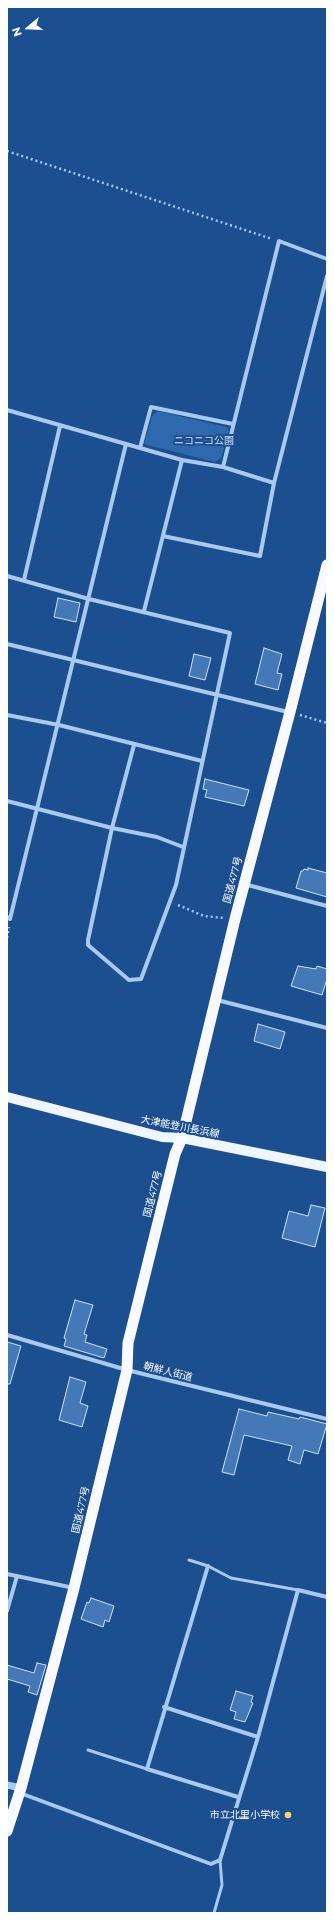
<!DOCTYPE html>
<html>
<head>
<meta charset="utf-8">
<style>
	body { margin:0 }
	#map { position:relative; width:334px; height:1920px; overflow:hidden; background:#1b4f8f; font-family:Montserrat,sans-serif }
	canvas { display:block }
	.frame { position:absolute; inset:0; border:8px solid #fff; pointer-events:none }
	.north { position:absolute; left:8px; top:8px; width:40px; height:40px; -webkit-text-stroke:3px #1b4f8f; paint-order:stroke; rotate:251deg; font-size:11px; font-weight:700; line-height:16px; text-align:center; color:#fff }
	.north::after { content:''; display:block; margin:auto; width:14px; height:18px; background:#fff; clip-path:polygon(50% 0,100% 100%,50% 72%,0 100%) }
</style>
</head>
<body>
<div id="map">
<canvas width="334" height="1920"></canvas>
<div class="frame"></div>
<div class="north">N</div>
</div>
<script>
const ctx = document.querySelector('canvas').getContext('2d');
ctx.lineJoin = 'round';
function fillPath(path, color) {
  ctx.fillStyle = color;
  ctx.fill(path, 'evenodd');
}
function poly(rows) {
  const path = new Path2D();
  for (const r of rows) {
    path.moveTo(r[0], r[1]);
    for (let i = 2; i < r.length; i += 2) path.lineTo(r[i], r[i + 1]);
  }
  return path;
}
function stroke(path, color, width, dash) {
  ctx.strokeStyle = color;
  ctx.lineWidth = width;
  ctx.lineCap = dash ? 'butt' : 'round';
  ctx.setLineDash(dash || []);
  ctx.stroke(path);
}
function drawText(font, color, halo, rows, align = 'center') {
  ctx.font = font + ' Montserrat,"Noto Sans JP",sans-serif';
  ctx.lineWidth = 4;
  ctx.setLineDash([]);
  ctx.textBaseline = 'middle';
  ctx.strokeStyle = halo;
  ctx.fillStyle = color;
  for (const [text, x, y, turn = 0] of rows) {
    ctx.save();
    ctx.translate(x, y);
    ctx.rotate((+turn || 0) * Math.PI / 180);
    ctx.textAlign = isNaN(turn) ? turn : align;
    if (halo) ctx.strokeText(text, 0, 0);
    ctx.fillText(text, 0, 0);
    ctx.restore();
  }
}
fillPath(poly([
	[158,411,226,427,229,430,221,458,215,462,144,444,152,416]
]), '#2e69ad');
const building = poly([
	[58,598,80,603,76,622,54,617,58,598],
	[264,648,282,654,277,673,282,674,278,690,255,684,264,648],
	[194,654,211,658,205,680,189,676,194,654],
	[205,779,249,790,244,806,205,797,207,790,203,789,205,779],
	[308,868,327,873,327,897,296,888,301,871,303,871,304,869,308,870,308,868],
	[298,966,316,969,317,966,327,969,327,979,322,995,291,986,298,966],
	[258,1024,285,1032,280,1049,254,1041,258,1024],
	[311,1205,325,1208,315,1247,282,1238,289,1211,308,1216,311,1205],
	[75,1300,93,1305,84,1334,87,1335,85,1342,107,1349,104,1358,64,1346,66,1339,64,1338,75,1300],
	[7,1342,21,1346,10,1384,7,1384,7,1342],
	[70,1377,86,1382,80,1403,88,1406,82,1427,59,1420,70,1377],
	[239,1409,267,1416,268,1412,299,1419,300,1417,327,1424,318,1454,304,1450,300,1464,288,1460,292,1446,244,1435,234,1475,222,1472,239,1409],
	[91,1598,114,1606,109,1622,105,1620,103,1627,81,1619,87,1602,89,1603,91,1598],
	[37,1663,46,1665,37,1695,28,1692,30,1686,7,1679,7,1665,34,1673,37,1663],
	[236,1691,253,1696,251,1702,253,1703,245,1722,234,1719,236,1712,230,1710,236,1691]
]);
fillPath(building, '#4478b7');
stroke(building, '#cfe3fa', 1);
stroke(poly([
	[7,151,272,239],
	[300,715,327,723],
	[178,905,204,916,224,918],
	[7,938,9,927]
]), '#a9c9ee', 2.5, [2, 3]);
stroke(poly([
	[189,1560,208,1566,231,1578,298,1590],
	[88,1750,147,1769],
	[214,1913,222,1885,220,1860]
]), '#a9c9ee', 3);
stroke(poly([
	[7,410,182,460,223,467,274,483],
	[140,448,151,407,233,424],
	[223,467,279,241,327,259],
	[163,536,260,556,274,483,327,276],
	[7,576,89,599,230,633,176,885,141,979,129,980,88,945,88,940,112,828,134,745],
	[24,580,60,426],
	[144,611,182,460],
	[7,644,288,712],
	[7,715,59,725,202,761],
	[7,801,112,828,157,837,183,847],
	[244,884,327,906],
	[7,917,10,919,126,444],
	[217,1000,327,1028],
	[7,1335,127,1370,327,1419],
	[208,1566,147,1769,238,1797],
	[7,1574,74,1588],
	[7,1611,17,1576],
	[164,1707,258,1737],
	[20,1793,211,1864,220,1860,258,1737,298,1590,327,1597]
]), '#a9c9ee', 4);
stroke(poly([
	[7,1785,21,1788]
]), '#a9c9ee', 7);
stroke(poly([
	[7,1097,162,1137,182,1138,327,1167]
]), '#f0f6ff', 10);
stroke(poly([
	[7,1831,21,1788,74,1588,127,1370,128,1343,175,1154,182,1138,235,919,290,712,327,565]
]), '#f8faff', 11);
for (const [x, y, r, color] of [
	[288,1815,4,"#ffd166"]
]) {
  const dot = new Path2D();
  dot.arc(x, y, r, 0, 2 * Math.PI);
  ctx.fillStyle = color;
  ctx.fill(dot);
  stroke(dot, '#1b4f8f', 1.5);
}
drawText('10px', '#cfe3fa', '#1b4f8f', [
	["ニコニコ公園",204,441]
]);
drawText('10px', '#fff', '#1b4f8f', [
	["国道477号",233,880,-75],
	["大津能登川長浜線",180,1127,11],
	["国道477号",153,1194,-76],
	["朝鮮人街道",168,1372,14],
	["国道477号",81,1510,-77]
]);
drawText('10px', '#fff', '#1b4f8f', [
	["市立北里小学校",280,1815]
], 'right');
</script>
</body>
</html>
